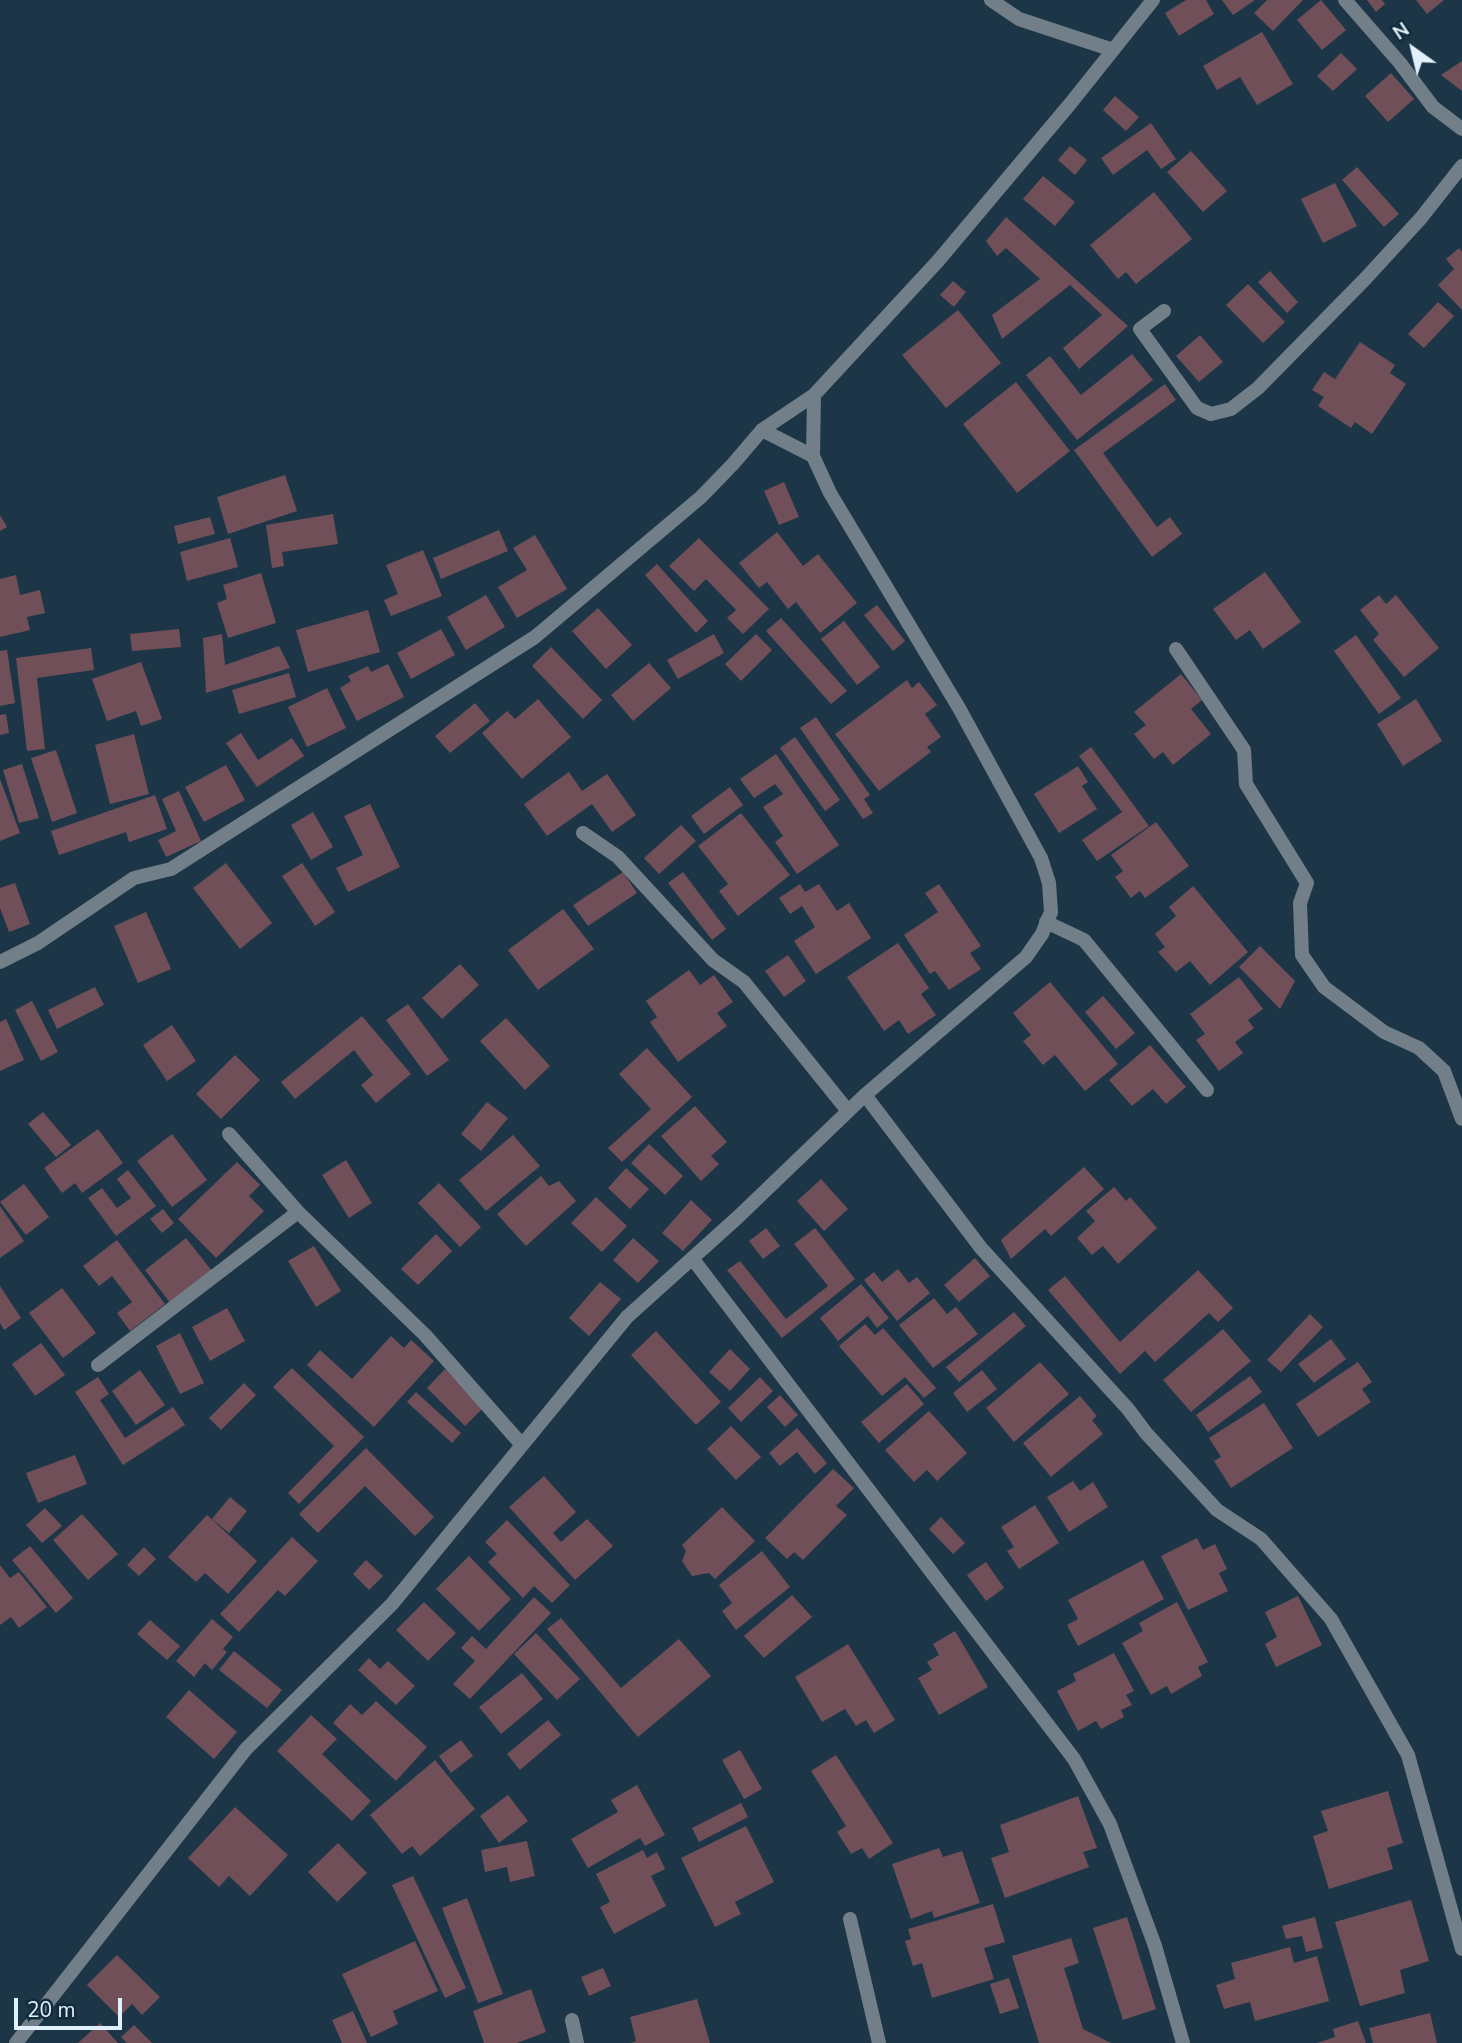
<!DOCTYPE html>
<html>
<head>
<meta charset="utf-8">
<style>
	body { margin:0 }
	#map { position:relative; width:1462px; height:2043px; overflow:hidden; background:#1c3647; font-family:"Nunito Sans",sans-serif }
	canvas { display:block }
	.north { position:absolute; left:1378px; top:14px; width:70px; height:70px; -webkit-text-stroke:5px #122c3d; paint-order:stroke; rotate:326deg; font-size:19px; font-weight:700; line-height:28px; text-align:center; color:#e2f2fd }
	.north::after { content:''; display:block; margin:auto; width:24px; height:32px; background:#e2f2fd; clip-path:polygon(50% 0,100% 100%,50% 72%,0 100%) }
	.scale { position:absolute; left:14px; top:1998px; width:108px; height:32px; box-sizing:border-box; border:4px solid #e2f2fd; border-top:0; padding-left:9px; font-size:21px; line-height:24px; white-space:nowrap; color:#e2f2fd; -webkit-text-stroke:5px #122c3d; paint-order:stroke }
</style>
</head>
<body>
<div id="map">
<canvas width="1462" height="2043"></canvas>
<div class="north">N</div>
<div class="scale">20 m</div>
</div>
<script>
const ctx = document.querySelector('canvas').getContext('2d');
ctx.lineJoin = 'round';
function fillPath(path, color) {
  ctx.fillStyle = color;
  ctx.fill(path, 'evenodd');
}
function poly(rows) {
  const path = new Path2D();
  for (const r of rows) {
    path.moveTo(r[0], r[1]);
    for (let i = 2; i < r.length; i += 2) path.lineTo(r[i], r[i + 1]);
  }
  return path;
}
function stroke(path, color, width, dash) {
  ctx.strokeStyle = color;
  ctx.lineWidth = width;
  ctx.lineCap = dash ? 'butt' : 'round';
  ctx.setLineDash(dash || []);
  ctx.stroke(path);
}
fillPath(poly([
	[1186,0,1206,0,1214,14,1179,36,1165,13],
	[1222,0,1255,0,1233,15],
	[1267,0,1303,0,1273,31,1254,13],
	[1321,0,1346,30,1322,50,1297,20],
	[1367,0,1382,0,1385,4,1376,12],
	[1416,0,1444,0,1427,14],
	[1262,32,1293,84,1257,105,1240,77,1217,90,1203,66],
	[1341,53,1357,69,1333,91,1317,76],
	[1462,61,1462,91,1441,75],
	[1391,73,1414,99,1388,122,1365,96],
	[1115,96,1139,117,1126,131,1103,110],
	[1151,123,1176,159,1161,169,1147,150,1113,175,1101,158],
	[1070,146,1087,160,1075,175,1058,160],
	[1191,151,1227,191,1203,212,1167,172],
	[1357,167,1399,214,1384,227,1342,180],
	[1043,176,1075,202,1055,226,1023,199],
	[1335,183,1357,226,1323,243,1301,199],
	[1154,192,1192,239,1136,284,1126,272,1118,279,1090,245],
	[1006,217,1128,326,1079,369,1063,348,1102,315,1070,285,1002,339,992,315,1040,279,1006,248,997,256,986,241],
	[1459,248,1462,252,1462,310,1438,285,1454,269,1446,259],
	[1270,271,1298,302,1287,313,1258,282],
	[953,281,966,292,954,307,940,295],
	[1248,284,1285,322,1263,343,1226,305],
	[1438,302,1454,316,1424,348,1408,334],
	[958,310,1001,363,946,408,902,355],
	[1200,335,1223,362,1199,382,1176,356],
	[1360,342,1395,365,1390,373,1406,384,1372,434,1355,422,1351,428,1318,406,1324,397,1312,390,1324,372,1335,379],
	[1132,354,1153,380,1077,440,1026,375,1050,356,1081,395],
	[1016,382,1070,451,1017,493,963,424],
	[1165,384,1176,400,1103,453,1157,527,1170,517,1182,534,1152,557,1074,450],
	[285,475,297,511,228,534,217,497],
	[784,482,799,517,779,525,764,491],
	[333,514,338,544,282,552,284,566,272,568,266,525],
	[0,515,7,527,0,531],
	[210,517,215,534,178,544,174,526],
	[499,530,508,551,441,579,433,558],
	[777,532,803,566,818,554,857,603,820,633,796,602,788,609,767,582,759,588,739,563],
	[535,535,567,589,517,618,498,587,527,570,513,548],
	[230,538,238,567,187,581,180,552],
	[699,538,769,609,743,634,727,618,736,610,706,579,694,591,669,566],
	[423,550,442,596,391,616,384,600,398,594,386,565],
	[657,564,708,621,696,633,645,575],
	[1265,572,1301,622,1263,649,1250,630,1236,640,1213,609],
	[261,573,276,623,228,638,217,603,227,599,223,585],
	[16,575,20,595,40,590,45,613,27,617,30,630,0,637,0,579],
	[486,595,505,627,466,650,447,617],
	[1379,595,1386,604,1396,595,1439,648,1404,677,1373,640,1379,634,1360,610],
	[877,605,905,641,893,651,864,615],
	[598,608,632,645,606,669,572,631],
	[368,610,380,652,308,672,296,630],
	[781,618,847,691,831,704,766,631],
	[844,621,880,667,857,685,821,639],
	[179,629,181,647,132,651,130,634],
	[441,629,455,655,411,679,397,653],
	[222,634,225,665,279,646,290,668,206,693,203,638],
	[714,634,724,653,678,679,667,660],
	[756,634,772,650,741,681,725,664],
	[1356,635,1401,698,1379,714,1334,651],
	[551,647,602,700,583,719,532,666],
	[91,648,94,670,37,678,45,749,27,751,16,658],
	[7,650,15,703,0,706,0,651],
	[141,662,162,719,141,726,136,711,107,721,92,679],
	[649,663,671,688,633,721,611,695],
	[388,664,404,697,357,721,340,688,351,681,348,676,368,666,371,672],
	[289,673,296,697,239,714,232,690],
	[1181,674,1202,700,1191,709,1211,734,1173,765,1163,752,1154,759,1134,734,1146,725,1134,712],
	[907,680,912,688,919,682,937,705,925,714,941,737,927,747,931,752,879,791,835,734],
	[327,688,346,728,307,747,288,707],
	[538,699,571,737,522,779,482,733,507,711,515,719],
	[1416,699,1442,741,1403,766,1377,724],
	[475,703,490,721,450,753,435,736],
	[6,714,9,733,0,735,0,715],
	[816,717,870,795,864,799,873,813,863,819,800,728],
	[241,733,258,760,292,738,304,756,257,787,226,743],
	[134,734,149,794,110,804,95,745],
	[795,737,840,800,825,811,780,748],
	[1091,747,1149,826,1097,861,1082,840,1122,812,1079,756],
	[56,750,77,813,52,822,31,758],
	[776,754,839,845,797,874,775,842,783,836,763,807,783,794,775,784,754,798,740,779],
	[22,764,39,818,19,823,3,770],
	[226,765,245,800,204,822,185,787],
	[1078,766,1088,782,1082,786,1097,809,1059,833,1034,794],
	[569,772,582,791,607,774,636,815,612,832,592,804,547,836,524,804],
	[0,779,20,833,0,841],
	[730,787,743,805,704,834,691,816],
	[179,791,201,841,166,857,158,840,176,831,162,799],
	[155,795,167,829,129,842,126,832,59,855,51,831],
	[370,804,400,867,348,892,336,868,363,855,344,816],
	[313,812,333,847,311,860,291,825],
	[741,813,790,875,738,916,719,891,728,884,698,846],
	[1156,822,1189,866,1145,898,1140,891,1131,898,1115,877,1123,871,1111,855],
	[681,825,696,841,659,874,644,858],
	[226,863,272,923,240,949,193,888],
	[302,863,335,912,315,926,282,876],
	[623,872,637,893,588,926,573,905],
	[683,872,726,929,712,940,668,883],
	[15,883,30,924,9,932,0,908,0,888],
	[800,884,805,892,819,884,837,911,849,903,871,938,816,974,794,941,815,927,802,906,790,914,779,898],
	[939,884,981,946,970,953,981,969,949,990,935,971,930,974,904,935,938,912,925,893],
	[1193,886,1248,952,1210,985,1190,961,1176,972,1158,952,1165,947,1155,934,1176,916,1169,907],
	[563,909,594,949,538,990,508,950],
	[146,912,171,969,138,983,114,926],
	[898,943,929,988,921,994,936,1015,908,1034,899,1020,884,1031,847,977],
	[1260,946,1295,981,1280,1009,1239,967],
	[788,955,806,981,784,997,765,971],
	[460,964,479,985,442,1019,422,998],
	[689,970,700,985,714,975,733,1002,717,1013,727,1026,678,1062,650,1022,657,1017,646,1001],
	[1239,977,1263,1009,1248,1020,1254,1028,1235,1042,1243,1053,1219,1071,1196,1040,1205,1034,1190,1014],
	[1050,982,1118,1064,1085,1091,1055,1055,1043,1065,1023,1041,1031,1035,1013,1013],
	[95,987,104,1005,57,1029,48,1010],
	[1103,996,1135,1033,1116,1049,1085,1012],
	[32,1001,58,1052,41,1061,15,1010],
	[408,1004,449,1060,427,1076,386,1020],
	[362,1016,411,1074,376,1103,361,1085,373,1075,354,1050,295,1099,281,1082],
	[506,1018,550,1066,525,1090,480,1041],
	[6,1019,24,1060,0,1071,0,1022],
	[172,1025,196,1061,167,1081,143,1045],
	[1150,1045,1186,1087,1166,1104,1153,1089,1132,1106,1109,1080],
	[647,1048,692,1097,622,1162,608,1148,651,1109,619,1074],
	[235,1055,260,1080,221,1119,196,1094],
	[487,1102,508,1118,481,1151,461,1134],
	[695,1106,727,1142,711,1156,719,1164,701,1181,661,1136],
	[43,1112,71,1145,56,1157,28,1124],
	[98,1129,123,1163,82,1193,75,1183,62,1193,44,1168],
	[172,1134,207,1180,172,1207,137,1161],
	[513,1135,540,1166,486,1211,459,1180],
	[649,1144,683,1176,665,1195,631,1163],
	[346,1160,372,1203,349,1218,322,1175],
	[237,1162,260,1185,249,1196,264,1211,216,1258,178,1219],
	[1084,1167,1104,1189,1051,1236,1045,1229,1011,1259,1001,1240],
	[626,1168,649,1189,630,1209,608,1188],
	[128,1170,156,1206,116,1236,88,1198,102,1188,117,1208,131,1198,117,1179],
	[541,1176,549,1186,559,1181,576,1201,526,1246,497,1214],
	[821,1179,848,1209,824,1231,797,1201],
	[439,1183,481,1227,460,1247,418,1203],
	[24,1184,49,1217,26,1235,0,1202],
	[1114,1187,1126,1201,1130,1197,1157,1228,1118,1264,1103,1246,1092,1255,1077,1238,1095,1221,1086,1211],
	[596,1197,627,1226,602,1252,571,1223],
	[691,1200,712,1220,683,1251,662,1233],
	[0,1206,24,1241,0,1258],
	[163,1209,174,1223,162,1233,150,1219],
	[766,1228,780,1246,763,1259,749,1241],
	[815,1228,855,1279,782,1338,727,1270,740,1261,786,1319,828,1286,794,1244],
	[436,1234,452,1251,418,1285,401,1269],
	[186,1238,212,1271,171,1304,145,1270],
	[633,1238,659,1261,638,1283,613,1260],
	[117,1240,165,1304,130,1331,117,1313,132,1302,112,1276,99,1286,83,1266],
	[314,1246,341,1291,316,1307,288,1261],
	[975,1258,990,1276,959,1302,944,1285],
	[898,1269,909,1283,917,1277,930,1293,897,1321,864,1280,874,1272,882,1282],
	[1198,1270,1233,1308,1218,1322,1209,1313,1155,1362,1145,1351,1120,1374,1048,1290,1065,1276,1120,1342],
	[600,1282,621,1299,589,1336,569,1318],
	[861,1284,889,1318,877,1328,868,1316,838,1341,820,1318],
	[0,1286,21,1318,4,1330,0,1323],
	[62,1288,96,1333,63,1358,29,1313],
	[934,1298,947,1314,956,1307,978,1334,933,1368,899,1325],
	[227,1308,245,1341,210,1361,192,1327],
	[1014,1312,1026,1326,959,1382,946,1367],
	[1310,1314,1323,1327,1281,1372,1267,1360],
	[865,1324,875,1335,883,1328,936,1388,924,1398,905,1377,882,1396,839,1346],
	[1223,1329,1251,1361,1191,1412,1163,1380],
	[656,1331,721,1402,696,1425,631,1355],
	[180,1333,204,1383,180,1394,156,1346],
	[391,1336,404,1348,411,1340,434,1361,374,1427,307,1365,320,1350,352,1379],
	[1331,1339,1346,1359,1314,1383,1298,1364],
	[41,1343,65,1375,35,1396,12,1364],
	[730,1349,750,1369,730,1391,709,1372],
	[1040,1362,1069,1394,1014,1442,986,1408],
	[1358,1362,1372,1382,1362,1389,1371,1402,1318,1437,1296,1404],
	[292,1368,364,1437,299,1504,288,1493,334,1446,273,1387],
	[445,1369,483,1408,465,1426,427,1388],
	[140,1370,165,1405,136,1425,112,1391],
	[982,1370,997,1389,967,1412,953,1393],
	[1250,1376,1262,1392,1208,1432,1196,1415],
	[98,1377,109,1394,100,1400,125,1438,173,1407,185,1425,123,1465,75,1392],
	[760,1377,773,1391,741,1422,728,1408],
	[244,1383,256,1395,221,1430,209,1418],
	[907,1384,924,1404,879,1443,861,1422],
	[416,1392,461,1433,452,1443,407,1402],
	[780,1395,798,1415,785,1427,767,1407],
	[1080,1396,1097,1416,1092,1420,1103,1434,1051,1477,1023,1443],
	[1264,1403,1293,1448,1231,1488,1214,1461,1221,1457,1209,1438],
	[929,1411,967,1453,937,1481,927,1470,914,1482,885,1450],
	[731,1426,761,1457,736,1480,707,1449],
	[797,1428,827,1463,815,1474,797,1452,780,1466,769,1453],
	[366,1448,434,1517,415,1536,365,1486,318,1533,299,1514],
	[75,1455,87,1484,38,1503,26,1473],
	[833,1469,854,1488,836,1506,847,1515,803,1560,794,1552,787,1559,765,1538],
	[544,1476,576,1512,553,1533,561,1542,587,1519,613,1546,575,1580,509,1507],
	[1073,1481,1080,1491,1093,1482,1108,1507,1069,1532,1047,1497],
	[230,1497,247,1511,229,1533,212,1519],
	[1035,1505,1059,1543,1019,1569,1007,1551,1014,1547,1001,1527],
	[722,1507,755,1541,715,1579,709,1573,692,1576,682,1561,686,1551,682,1545],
	[45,1508,62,1526,42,1543,26,1525],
	[82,1514,118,1554,88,1580,53,1540],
	[207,1515,257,1561,228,1594,205,1573,196,1582,168,1557],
	[941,1517,965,1543,953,1554,929,1529],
	[507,1520,570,1585,552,1603,534,1586,523,1598,488,1562,497,1554,485,1542],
	[292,1537,318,1561,285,1596,278,1590,239,1632,220,1614],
	[1197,1538,1203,1550,1215,1544,1227,1569,1219,1573,1228,1591,1188,1610,1161,1556],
	[30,1546,73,1598,56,1613,12,1560],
	[144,1547,156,1559,139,1576,127,1565],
	[762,1551,790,1587,736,1630,722,1611,732,1603,719,1585],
	[469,1556,511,1599,479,1631,436,1589],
	[366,1560,383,1576,369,1590,353,1574],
	[1143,1560,1164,1599,1078,1646,1067,1625,1078,1619,1068,1600],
	[986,1562,1004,1588,986,1601,967,1575],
	[0,1565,10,1578,19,1572,47,1607,19,1628,11,1617,0,1625],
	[792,1595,812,1617,764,1658,744,1636],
	[1298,1596,1322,1645,1276,1667,1265,1644,1277,1637,1265,1612],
	[534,1597,551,1613,470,1699,453,1684,475,1661,461,1648,472,1636,486,1649],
	[424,1602,456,1633,428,1661,396,1630],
	[1177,1602,1208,1662,1198,1667,1202,1676,1171,1694,1167,1686,1151,1695,1122,1643,1143,1631,1139,1623],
	[561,1618,621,1688,679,1639,711,1676,638,1737,547,1629],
	[212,1619,233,1637,223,1649,227,1652,212,1670,205,1663,194,1677,176,1661],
	[150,1620,180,1646,167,1660,137,1634],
	[955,1631,988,1687,939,1715,918,1678,932,1670,927,1662,939,1655,933,1644],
	[536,1633,580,1679,557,1700,514,1654],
	[848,1644,895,1720,874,1733,866,1720,856,1726,845,1709,822,1722,795,1677],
	[234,1651,282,1690,267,1708,219,1670],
	[1114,1653,1134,1691,1126,1695,1132,1705,1121,1710,1124,1717,1101,1729,1096,1721,1078,1731,1057,1691,1076,1681,1073,1674],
	[369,1658,380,1669,388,1661,415,1686,396,1705,358,1670],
	[522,1673,543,1699,501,1734,479,1707],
	[189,1690,237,1732,214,1759,166,1717],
	[376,1701,427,1747,396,1781,333,1723,350,1704,362,1715],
	[311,1715,337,1739,322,1754,371,1801,352,1821,277,1751],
	[548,1720,561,1735,520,1770,507,1754],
	[461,1740,473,1756,451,1773,439,1756],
	[740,1750,762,1789,744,1799,722,1760],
	[836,1755,893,1843,869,1859,862,1848,851,1854,837,1832,846,1826,811,1771],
	[435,1760,475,1809,420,1856,412,1846,402,1854,370,1815],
	[637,1785,665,1835,645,1846,640,1838,588,1868,571,1839,618,1812,611,1800],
	[1388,1791,1403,1843,1387,1848,1393,1869,1329,1889,1313,1836,1328,1831,1321,1811],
	[508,1795,528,1821,499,1843,480,1816],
	[1078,1796,1097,1848,1083,1852,1089,1867,1005,1898,991,1858,1009,1852,1000,1825],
	[741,1803,748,1817,699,1842,692,1828],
	[235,1807,288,1855,250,1896,229,1876,219,1887,188,1858],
	[746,1826,774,1882,735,1902,741,1914,715,1927,681,1858],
	[527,1841,535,1876,510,1882,507,1867,485,1872,481,1850],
	[338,1843,367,1873,337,1902,308,1872],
	[939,1848,943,1857,962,1851,980,1903,934,1918,932,1911,911,1919,892,1864],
	[643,1850,647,1858,657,1852,665,1869,651,1876,666,1906,614,1934,600,1907,610,1902,596,1874],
	[413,1876,466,1988,445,1998,392,1885],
	[467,1898,503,1994,478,2003,442,1908],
	[1411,1900,1429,1961,1400,1970,1405,1993,1360,2006,1335,1922],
	[993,1904,1005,1942,984,1948,994,1979,932,1998,922,1963,913,1966,905,1941,911,1939,908,1929],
	[1127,1917,1156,2009,1123,2020,1093,1928],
	[1315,1917,1323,1948,1306,1952,1302,1936,1286,1939,1282,1926],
	[1071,1938,1079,1963,1064,1968,1083,2029,1111,2043,1039,2043,1012,1956],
	[415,1941,438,1991,393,2011,398,2024,371,2037,342,1974],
	[1290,1947,1294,1963,1317,1956,1329,2001,1255,2021,1250,2002,1224,2009,1216,1985,1235,1979,1231,1963],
	[117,1955,160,1997,142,2015,132,2004,119,2017,87,1985],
	[603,1968,611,1986,589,1996,581,1977],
	[1009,1978,1019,2008,1000,2014,990,1984],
	[531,1989,546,2032,517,2043,484,2043,473,2011],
	[697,1999,710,2043,631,2043,636,2041,630,2017],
	[353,2011,367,2043,342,2043,332,2020],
	[1430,2013,1437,2043,1373,2043,1369,2028],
	[1358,2021,1366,2043,1317,2043,1335,2037,1333,2029],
	[100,2023,118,2043,78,2043],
	[134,2025,152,2043,127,2043,121,2037]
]), '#704f58');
stroke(poly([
	[1046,922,1084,940,1207,1090]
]), '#727f88', 14);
stroke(poly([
	[991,0,1019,19,1113,50],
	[1345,0,1400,63,1433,107,1462,129],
	[1164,311,1140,329,1197,408,1211,414,1231,409,1258,388,1366,278,1421,218,1462,166],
	[762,430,813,456],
	[1176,649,1244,750,1246,784,1307,883,1300,903,1302,955,1324,987,1384,1032,1419,1048,1444,1071,1462,1119],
	[583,833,618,857,713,960,744,982,848,1111],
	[0,962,38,943,134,878,171,869,535,637,701,497,733,464,762,430,814,395,938,261,1070,104,1153,0],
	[865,1095,981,1248,1128,1409,1146,1433,1217,1510,1261,1539,1331,1619,1408,1755,1462,1949],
	[229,1134,298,1212,425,1335,522,1445],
	[692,1258,1074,1759,1110,1824,1155,1946,1183,2043],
	[98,1365,298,1212],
	[850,1919,879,2043],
	[572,2020,577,2043],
	[16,2043,246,1749,392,1604,627,1317,738,1217,865,1095,1026,957,1042,934,1051,912,1049,883,1041,858,959,708,830,493,813,456,814,395]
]), '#727f88', 14);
</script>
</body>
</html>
